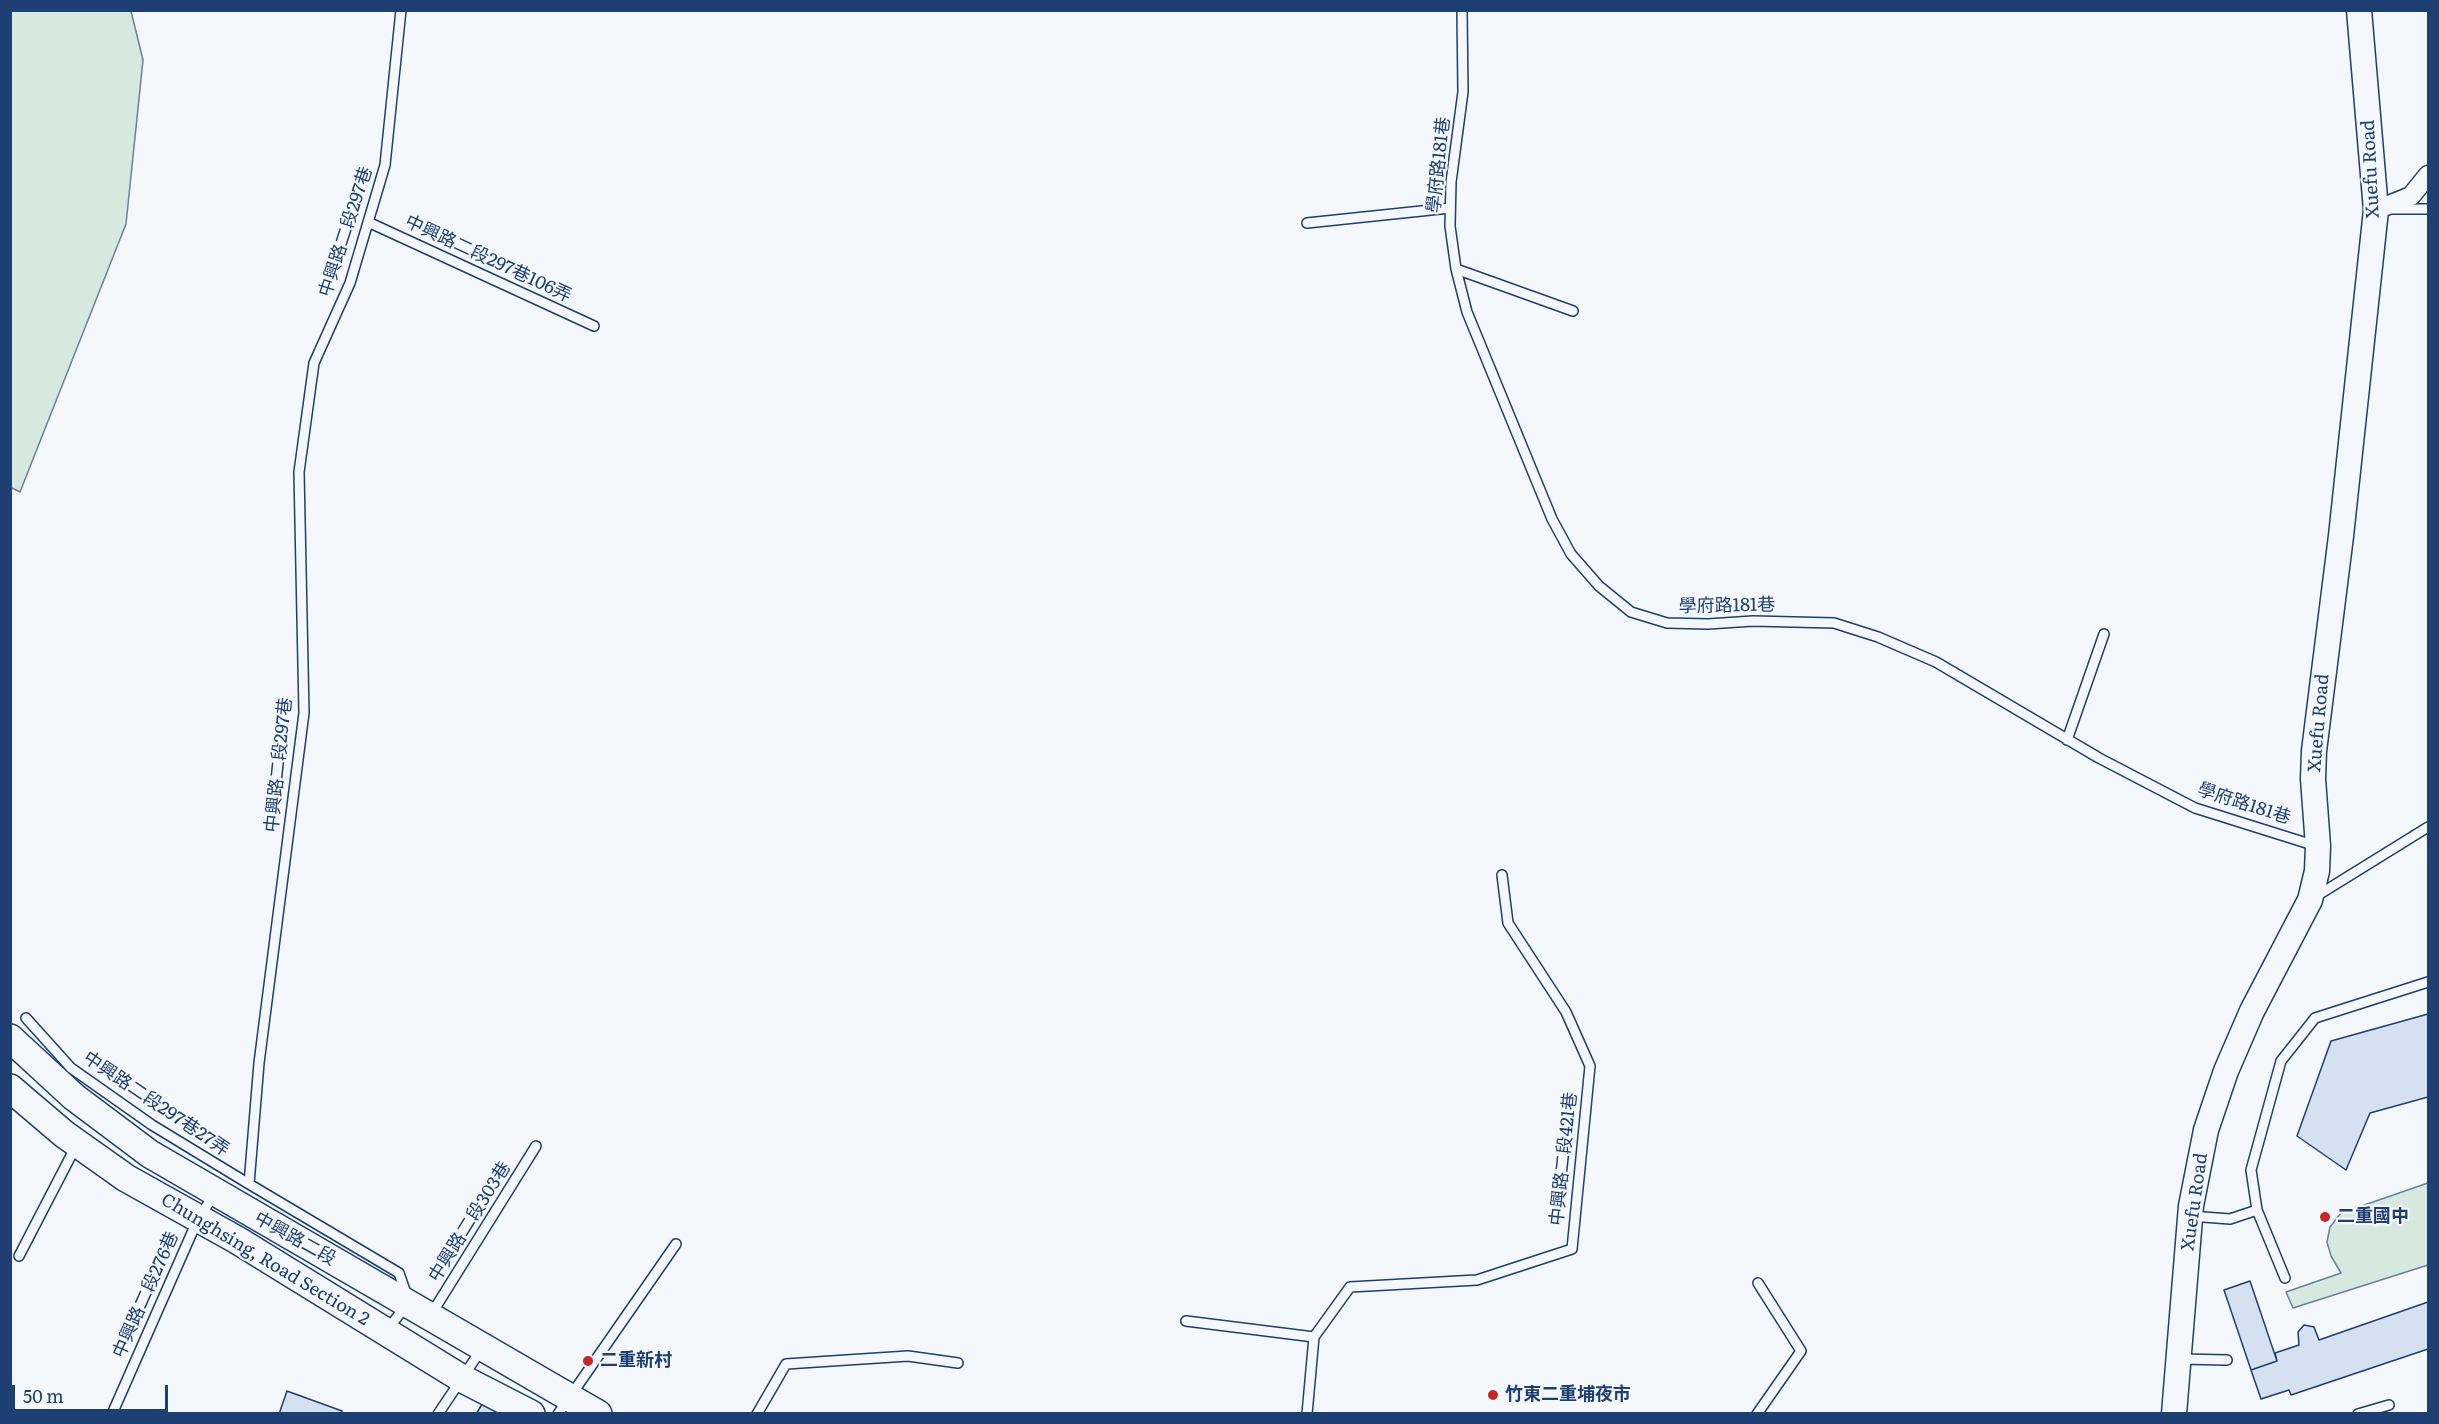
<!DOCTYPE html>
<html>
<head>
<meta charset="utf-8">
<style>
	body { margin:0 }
	#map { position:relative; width:2439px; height:1424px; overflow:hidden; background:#f4f7fb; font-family:Literata,serif }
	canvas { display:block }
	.frame { position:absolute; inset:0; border:12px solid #1d3f73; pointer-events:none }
	.scale { position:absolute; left:12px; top:1385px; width:156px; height:27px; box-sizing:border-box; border:3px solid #1d3f73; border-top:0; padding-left:8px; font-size:18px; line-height:21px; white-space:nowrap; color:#1d3f73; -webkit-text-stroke:4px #f4f7fb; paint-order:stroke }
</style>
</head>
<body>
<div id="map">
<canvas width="2439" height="1424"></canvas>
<div class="frame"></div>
<div class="scale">50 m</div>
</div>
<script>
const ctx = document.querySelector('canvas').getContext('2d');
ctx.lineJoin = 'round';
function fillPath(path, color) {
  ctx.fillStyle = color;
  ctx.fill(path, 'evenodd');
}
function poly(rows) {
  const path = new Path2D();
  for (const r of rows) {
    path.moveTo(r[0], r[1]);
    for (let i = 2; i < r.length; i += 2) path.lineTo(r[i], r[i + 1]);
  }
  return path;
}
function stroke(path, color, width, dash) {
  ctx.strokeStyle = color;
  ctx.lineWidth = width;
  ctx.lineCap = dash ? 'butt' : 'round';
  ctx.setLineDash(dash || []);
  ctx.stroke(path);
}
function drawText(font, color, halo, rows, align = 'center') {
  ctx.font = font + ' Literata,"Noto Sans TC",serif';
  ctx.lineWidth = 4.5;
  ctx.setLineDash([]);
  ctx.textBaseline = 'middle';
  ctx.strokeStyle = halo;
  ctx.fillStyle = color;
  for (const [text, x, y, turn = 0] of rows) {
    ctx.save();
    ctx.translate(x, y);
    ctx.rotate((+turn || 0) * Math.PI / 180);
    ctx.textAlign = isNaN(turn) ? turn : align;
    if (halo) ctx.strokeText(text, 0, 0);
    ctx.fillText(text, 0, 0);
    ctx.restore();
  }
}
const green = poly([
	[10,11,131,11,143,60,126,224,20,492,10,487,10,11],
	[2428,1183,2428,1265,2293,1308,2286,1292,2341,1273,2331,1256,2327,1242,2330,1227,2341,1213,2428,1183]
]);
fillPath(green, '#d7e8df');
stroke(green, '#687fa3', 1.5);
const building = poly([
	[2428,1014,2428,1097,2370,1113,2346,1170,2297,1136,2331,1041,2428,1014],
	[2250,1281,2277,1361,2251,1370,2224,1290,2250,1281],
	[2428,1302,2428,1349,2291,1395,2289,1390,2261,1399,2251,1370,2277,1361,2275,1353,2299,1345,2298,1332,2304,1325,2314,1327,2319,1340,2428,1302],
	[287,1391,342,1411,341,1414,279,1414,287,1391],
	[489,1393,525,1414,476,1414,489,1393]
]);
fillPath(building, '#d5e0f0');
stroke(building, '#1d3f73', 1.5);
const service = poly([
	[1462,10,1463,92,1451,182,1450,226,1456,269,1467,312,1552,519,1571,554,1599,586,1631,612,1667,623,1708,624,1753,621,1834,623,1878,637,1936,662,2099,758,2195,808,2316,846],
	[2391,209,2428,209],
	[368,222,594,326],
	[1307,223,1450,208],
	[1456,269,1573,311],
	[2067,740,2104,634],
	[2315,897,2428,827],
	[26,1018,71,1068,152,1125,249,1184],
	[2190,1216,2230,1219,2257,1210],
	[19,1256,76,1146],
	[2285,1278,2257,1210,2251,1170,2281,1061,2315,1018,2428,982],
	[432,1313,536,1146],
	[1186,1321,1314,1337],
	[387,1330,409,1302,399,1273,249,1184,259,1063,304,713,299,472,314,363,350,283,385,165,401,10],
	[2180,1359,2227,1360],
	[112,1414,198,1219,214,1195],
	[438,1414,481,1350],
	[558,1414,676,1244],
	[757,1414,786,1364,908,1356,958,1363],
	[1307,1414,1314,1337,1350,1287,1477,1280,1572,1249,1590,1066,1566,1012,1508,923,1502,875],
	[1757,1414,1801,1351,1758,1283],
	[2358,1414,2389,1405]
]);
const minor = poly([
	[2376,210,2411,196,2428,175]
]);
const tertiary = poly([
	[2174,1414,2191,1206,2206,1130,2226,1071,2252,1011,2310,900,2317,871,2318,846,2313,779,2314,751,2341,536,2376,210,2359,10]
]);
const secondary = poly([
	[10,1038,74,1097,150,1154,598,1414],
	[10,1088,64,1134,126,1178,237,1240,461,1378,531,1414]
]);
stroke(service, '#1d3f73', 12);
stroke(minor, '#1d3f73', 21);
stroke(tertiary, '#1d3f73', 27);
stroke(secondary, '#1d3f73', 30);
stroke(service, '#f4f7fb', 9);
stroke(minor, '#f4f7fb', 18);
stroke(tertiary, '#f4f7fb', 24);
stroke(secondary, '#f4f7fb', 27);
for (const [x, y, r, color] of [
	[2325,1217,6,"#c62828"],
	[588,1361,6,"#c62828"],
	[1493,1395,6,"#c62828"]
]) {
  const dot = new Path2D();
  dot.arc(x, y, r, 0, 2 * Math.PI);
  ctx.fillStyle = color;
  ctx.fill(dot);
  stroke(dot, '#f4f7fb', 2);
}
drawText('18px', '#1d3f73', '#f4f7fb', [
	["學府路181巷",1439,165,-84],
	["Xuefu Road",2371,169,-93],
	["中興路二段297巷",346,232,-72],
	["中興路二段297巷106弄",488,259,25],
	["學府路181巷",1727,606,-1],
	["Xuefu Road",2319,723,-85],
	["中興路二段297巷",279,765,-84],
	["學府路181巷",2244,804,18],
	["中興路二段297巷27弄",156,1104,34],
	["中興路二段421巷",1564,1159,-84],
	["Xuefu Road",2195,1202,-82],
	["中興路二段303巷",470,1222,-58],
	["中興路二段",295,1239,29],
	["Chunghsing, Road Section 2",265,1260,31],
	["中興路二段276巷",146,1295,-66]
]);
drawText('bold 18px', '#1d3f73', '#f4f7fb', [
	["二重國中",2337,1217],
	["二重新村",600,1361],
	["竹東二重埔夜市",1505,1395]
], 'left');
</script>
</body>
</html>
